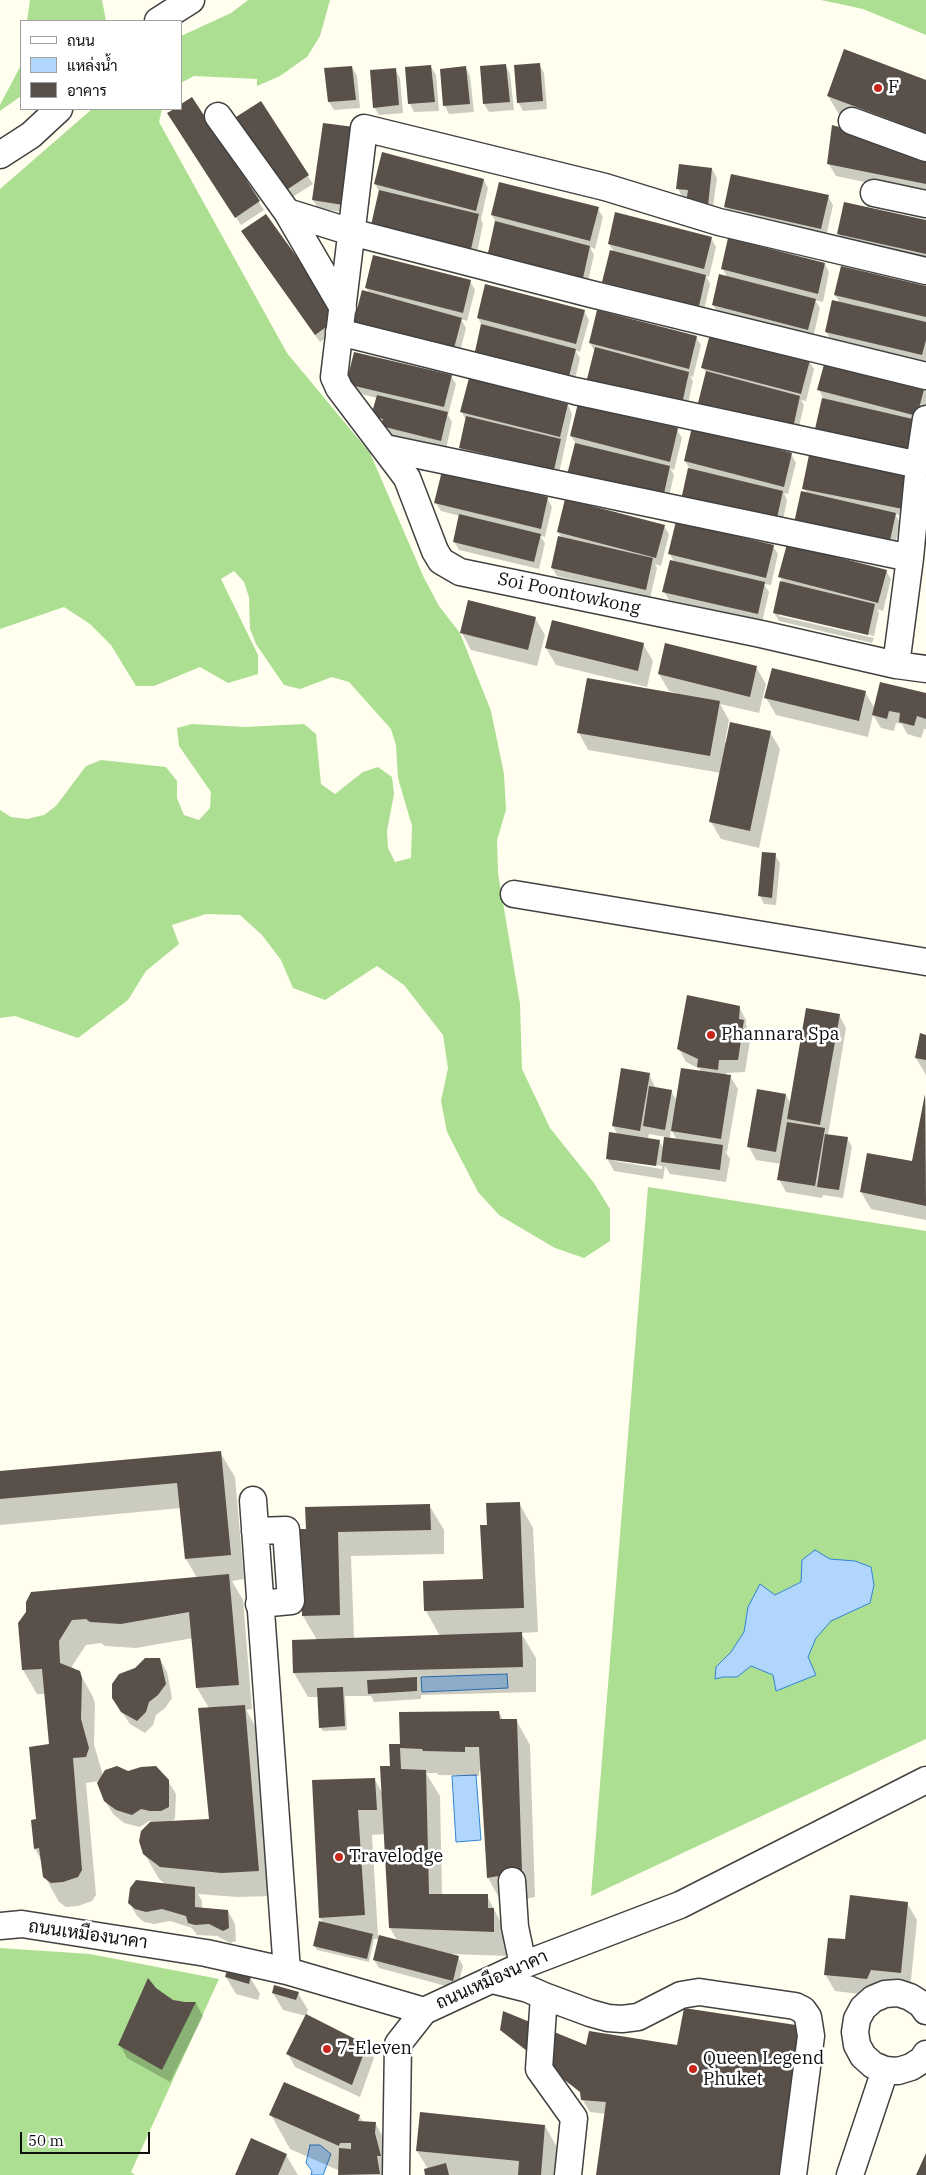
<!DOCTYPE html>
<html>
<head>
<meta charset="utf-8">
<style>
	body { margin:0 }
	#map { position:relative; width:926px; height:2175px; overflow:hidden; background:#fffeef; font-family:"IBM Plex Serif",Sarabun,serif }
	canvas { display:block }
	.legend { position:absolute; left:20px; top:20px; width:162px; height:90px; box-sizing:border-box; background:#fff; border:1px solid #9f9f9f; margin:0; padding:6px 9px; list-style:none; font-size:15px; color:#0e0e0e }
	.legend li { display:flex; align-items:center; gap:10px; height:25px }
	.legend b { width:25px; border:1px solid #9f9f9f }
	.scale { position:absolute; left:20px; top:2132px; width:130px; height:22px; box-sizing:border-box; border:2px solid #0e0e0e; border-top:0; padding-left:6px; font-size:15px; line-height:18px; white-space:nowrap; color:#0e0e0e; -webkit-text-stroke:4px #fff; paint-order:stroke }
</style>
</head>
<body>
<div id="map">
<canvas width="926" height="2175"></canvas>
<ul class="legend">
<li><b style="height:6px;background:#fff"></b>ถนน</li>
<li><b style="height:14px;background:#b0d7fb"></b>แหล่งน้ำ</li>
<li><b style="height:14px;background:#585049"></b>อาคาร</li>
</ul>
<div class="scale">50 m</div>
</div>
<script>
const ctx = document.querySelector('canvas').getContext('2d');
ctx.lineJoin = 'round';
function fillPath(path, color) {
  ctx.fillStyle = color;
  ctx.fill(path, 'evenodd');
}
function poly(rows) {
  const path = new Path2D();
  for (const r of rows) {
    path.moveTo(r[0], r[1]);
    for (let i = 2; i < r.length; i += 2) path.lineTo(r[i], r[i + 1]);
  }
  return path;
}
function stroke(path, color, width, dash) {
  ctx.strokeStyle = color;
  ctx.lineWidth = width;
  ctx.lineCap = dash ? 'butt' : 'round';
  ctx.setLineDash(dash || []);
  ctx.stroke(path);
}
function drawText(font, color, halo, rows, align = 'center') {
  ctx.font = font + ' "IBM Plex Serif",Sarabun,serif';
  ctx.lineWidth = 5;
  ctx.setLineDash([]);
  ctx.textBaseline = 'middle';
  ctx.strokeStyle = halo;
  ctx.fillStyle = color;
  for (const [text, x, y, turn = 0] of rows) {
    ctx.save();
    ctx.translate(x, y);
    ctx.rotate((+turn || 0) * Math.PI / 180);
    ctx.textAlign = isNaN(turn) ? turn : align;
    if (halo) ctx.strokeText(text, 0, 0);
    ctx.fillText(text, 0, 0);
    ctx.restore();
  }
}
fillPath(poly([
	[30,0,102,0,106,21,27,21],
	[248,0,330,0,320,36,307,57,280,76,257,86,257,79,194,76,181,83,181,36,231,13],
	[821,0,926,0,926,35,863,9],
	[21,65,21,96,0,111,0,105],
	[92,109,162,109,159,122,287,353,370,453,424,578,439,606,460,633,491,711,504,774,506,810,497,840,498,873,520,1004,522,1069,550,1128,594,1183,610,1209,610,1241,584,1258,555,1248,499,1215,478,1192,447,1132,441,1101,448,1068,443,1035,404,985,377,966,325,1000,293,988,281,960,262,935,240,915,206,914,172,925,179,944,146,971,128,1000,78,1038,15,1016,0,1018,0,810,11,817,27,819,44,815,56,806,86,766,101,760,166,767,177,781,177,798,184,815,199,820,210,808,211,792,179,746,177,728,192,724,245,727,304,724,316,734,321,784,335,794,363,772,378,767,392,777,394,794,387,831,388,848,395,862,411,858,412,826,398,778,396,745,391,729,349,682,332,677,300,689,284,685,256,644,250,629,249,597,244,582,234,571,221,579,258,655,258,674,228,683,200,667,154,686,136,686,111,645,90,624,64,607,0,629,0,189],
	[648,1187,926,1231,926,1739,591,1896],
	[0,1948,90,1954,219,1979,131,2172,135,2175,0,2175]
]), '#addf93');
const water = poly([
	[815,1550,830,1559,855,1561,871,1567,874,1585,870,1603,831,1621,816,1638,808,1657,816,1675,776,1691,773,1675,751,1666,737,1677,723,1677,715,1679,716,1667,731,1652,744,1632,748,1607,760,1584,775,1595,801,1582,802,1560,815,1550],
	[507,1674,508,1688,422,1692,421,1677,507,1674],
	[476,1775,481,1840,456,1842,452,1776,476,1775],
	[310,2145,320,2145,331,2154,323,2175,311,2175,312,2171,306,2163,310,2145]
]);
fillPath(water, '#b0d7fb');
stroke(water, '#3183d7', 1);
fillPath(poly([
	[539,64,544,73,547,109,523,111,518,102],
	[506,66,510,74,514,110,489,112,484,104],
	[352,67,357,76,360,108,334,110,329,102],
	[431,67,436,75,439,111,414,112,410,104,406,69],
	[466,68,470,76,474,112,449,114,445,106],
	[395,69,400,78,403,113,379,115,374,107],
	[926,81,926,195,836,176,828,163,849,131,828,96],
	[192,98,264,210,241,225,168,114,176,109,181,109],
	[260,103,313,184,291,198,243,125],
	[358,137,347,213,318,208,313,200],
	[712,169,717,178,712,214,688,198,682,197,678,188],
	[484,180,488,188,481,219,483,224,476,257,378,233,380,193,375,184],
	[828,197,833,205,826,237,730,216,725,207],
	[598,209,603,217,595,249,590,247,594,255,587,285,494,261,490,253,496,223,492,215],
	[926,221,926,261,843,242,839,234],
	[711,238,716,247,709,277,706,276,710,284,703,314,609,290,604,281,614,252,609,244],
	[248,240,343,326,320,342],
	[825,264,829,272,823,302,815,300,820,308,813,338,718,313,713,305,727,277,723,269],
	[470,281,475,290,467,321,461,319,466,328,458,360,370,294,366,288],
	[926,287,926,363,831,340,826,332,840,303,835,295],
	[584,311,589,320,580,352,575,350,580,358,573,388,482,325,478,318],
	[696,337,701,345,693,377,690,376,693,381,686,412,594,387,589,379,595,352,590,343],
	[809,361,814,369,806,401,801,400,804,405,797,435,705,411,700,403,707,374,703,368],
	[451,376,456,384,448,415,452,422,446,449,387,434,377,424,377,398,353,392,348,384],
	[926,386,926,406,922,424,821,437,816,429,823,398,819,390],
	[568,405,572,414,558,478,465,456,460,448,466,420,461,411],
	[677,430,682,438,674,470,670,468,674,475,667,505,576,444,571,436],
	[791,454,796,463,788,494,784,493,787,500,781,530,690,469,685,461],
	[909,476,908,517,895,514,900,523,893,553,807,493,804,489],
	[547,498,552,507,545,537,540,536,545,543,539,569,459,550,454,541,460,516,441,511,436,503],
	[664,526,669,534,661,566,655,564,657,568,650,598,557,576,552,568,562,538,558,532],
	[773,546,778,554,771,585,764,584,769,592,762,622,669,600,664,592,674,562,670,554],
	[886,571,891,579,883,611,877,609,879,613,874,636,779,613,779,616,874,638,872,643,779,621,774,613,783,583,780,577],
	[535,618,545,635,537,666,471,650,462,633],
	[643,644,653,661,647,687,556,665,546,648],
	[756,667,766,684,759,713,720,704,729,720,725,742,770,732,780,749,759,848,721,839,711,822,721,773,588,750,579,733,675,695,676,693,669,691,659,674],
	[865,692,875,709,926,694,926,729,924,729,921,738,907,734,902,724,896,723,894,731,881,728,873,715,868,737,776,715,766,698],
	[775,855,780,863,776,905,764,904,760,896],
	[739,1007,746,1020,746,1025,751,1034,745,1072,726,1073,726,1075,730,1076,738,1089,727,1152,725,1151,730,1159,726,1182,670,1174,665,1166,663,1179,614,1171,607,1158,618,1135,613,1126,649,1074,656,1089,671,1091,677,1101,701,1072,700,1069,686,1062,679,1049],
	[671,1129,677,1140,670,1139],
	[649,1134,666,1137,664,1149,659,1141,648,1139],
	[614,1159,662,1166,662,1169,614,1161],
	[839,1015,846,1028,828,1135,847,1138,852,1147,843,1198,823,1195,822,1198,786,1192,779,1179,781,1164,756,1160,749,1147,786,1095,791,1104],
	[926,1036,926,1075,916,1058],
	[926,1096,926,1220,871,1209,861,1192,913,1163],
	[220,1452,235,1477,244,1579,232,1581,243,1600,252,1709,246,1710,258,1731,273,1896,237,1897,198,1894,202,1901,202,1908,228,1911,235,1924,236,1941,230,1943,217,1936,197,1935,192,1928,170,1921,154,1924,144,1922,137,1916,129,1902,167,1885,159,1879,144,1853,142,1831,152,1822,149,1821,140,1827,124,1823,113,1814,105,1801,100,1781,86,1783,96,1895,92,1901,78,1906,66,1907,59,1902,45,1877,42,1861,35,1849,32,1821,37,1820,51,1745,46,1694,37,1694,23,1670,19,1624,197,1578,186,1559,181,1508,0,1525,0,1472],
	[193,1638,197,1688,209,1708,210,1820,170,1822,175,1819,176,1794,168,1781,128,1772,103,1775,94,1745,95,1704,93,1697,79,1672,73,1669,72,1666,86,1645,101,1643,105,1646,136,1648],
	[519,1503,533,1528,538,1632,521,1633,536,1658,536,1692,421,1695,421,1699,374,1702,371,1696,345,1696,347,1730,323,1731,320,1727,319,1697,308,1697,294,1673,317,1640,303,1616,307,1530,429,1505,444,1530,444,1554,351,1556,354,1639,440,1636,426,1611,484,1580,488,1526],
	[160,1659,167,1672,172,1698,165,1708,156,1715,153,1725,145,1733,130,1724,121,1711,136,1670],
	[499,1712,503,1720,516,1720,530,1745,535,1897,502,1903,488,1878,482,1771,479,1771,479,1776,438,1775,437,1773,426,1773,440,1796,442,1895,487,1896,507,1934,508,1956,450,1954,458,1957,463,1966,457,1989,379,1968,374,1960,380,1939,374,1939,369,1962,317,1950,315,1946,323,1923,320,1918,313,1781,375,1780,383,1794,391,1767,390,1745,401,1745],
	[385,1834,390,1928,398,1942,378,1936,372,1835],
	[907,1903,917,1920,910,1990,876,1996,835,1991,825,1974,846,1941],
	[226,1977,250,1977,260,1994,258,2000,236,1994],
	[273,1993,298,1993,308,2010,306,2016,366,2046,374,2058,360,2097,295,2067,288,2054,306,2016,283,2010],
	[162,1994,173,2001,185,2004,196,2003,203,2016,170,2082,127,2058,120,2045],
	[585,2046,678,2046,597,2175,606,2114,590,2112,582,2099],
	[271,2115,359,2116,363,2122,375,2123,395,2157,396,2175,340,2175,340,2171,290,2149],
	[545,2126,564,2160,563,2175,427,2175,428,2169,417,2151],
	[286,2155,298,2175,236,2175]
]), '#0003');
fillPath(poly([
	[844,49,926,80,926,133,827,96],
	[540,63,543,101,517,103,514,65],
	[506,64,510,102,483,104,480,66],
	[431,65,435,102,408,104,405,67],
	[352,66,356,100,328,102,324,68],
	[466,66,470,104,443,106,440,69],
	[396,68,399,105,373,108,370,70],
	[192,97,260,201,235,218,167,113,174,109,181,109,181,104],
	[261,101,309,175,285,191,236,117],
	[323,123,354,127,343,205,312,200],
	[832,125,883,139,926,160,926,184,827,164],
	[382,152,484,179,476,211,374,184],
	[679,164,712,168,708,206,686,203,688,190,676,189],
	[731,174,829,195,821,229,724,207],
	[499,182,599,207,590,241,491,215],
	[379,190,479,214,471,249,371,225],
	[844,202,926,220,926,254,837,234],
	[615,212,712,237,704,269,608,244],
	[266,214,340,317,315,335,241,231],
	[495,221,590,246,583,278,488,253],
	[728,238,825,263,818,294,721,269],
	[610,250,706,275,699,306,602,282],
	[373,255,471,280,463,313,365,288],
	[841,266,926,286,926,317,834,295],
	[719,274,816,299,808,330,712,305],
	[485,284,585,310,576,344,477,318],
	[362,290,462,318,453,352,353,325],
	[832,300,926,322,926,340,922,355,825,332],
	[597,310,697,336,689,369,589,343],
	[481,324,576,349,568,380,474,356],
	[710,334,810,360,801,394,701,368],
	[595,347,689,372,682,404,587,379],
	[354,352,452,375,444,407,346,384],
	[826,357,926,382,917,416,817,390],
	[706,371,800,396,793,428,698,403],
	[469,378,568,404,560,437,460,412],
	[377,395,448,412,441,441,381,426,383,419,371,416],
	[822,398,917,420,910,452,815,429],
	[578,403,678,428,670,462,570,436],
	[466,416,561,439,554,470,459,448],
	[692,427,792,453,784,487,684,461],
	[575,443,670,466,663,498,567,475],
	[809,455,910,475,903,509,802,489],
	[688,468,783,491,776,522,681,500],
	[442,471,548,497,541,529,434,503],
	[801,491,896,513,889,545,794,523],
	[565,499,665,525,656,558,557,532],
	[459,514,541,534,534,562,453,542],
	[676,521,774,545,766,578,668,554],
	[558,536,653,558,646,590,551,568],
	[787,544,887,570,878,603,778,577],
	[670,560,765,582,758,614,662,592],
	[780,581,875,604,868,635,773,613],
	[468,600,536,617,528,650,460,633],
	[552,620,644,643,638,671,545,648],
	[665,643,757,666,750,697,658,674],
	[772,668,866,691,859,721,764,698],
	[587,678,720,701,710,756,577,733],
	[880,682,926,693,926,719,917,716,914,726,899,722,900,713,889,711,887,719,872,715],
	[730,722,771,731,750,831,709,822],
	[762,852,776,853,772,898,758,896],
	[687,995,740,1006,739,1019,744,1020,738,1060,719,1060,718,1070,697,1067,698,1059,677,1049],
	[806,1008,840,1014,820,1125,787,1119],
	[920,1033,926,1035,926,1060,915,1058],
	[621,1068,650,1073,640,1131,612,1126],
	[681,1068,731,1075,721,1139,671,1131],
	[649,1086,672,1090,665,1130,643,1126],
	[757,1089,786,1094,776,1152,747,1147],
	[925,1094,926,1206,860,1192,867,1153,912,1161],
	[787,1122,825,1128,815,1186,777,1180],
	[609,1132,660,1140,656,1166,606,1159],
	[825,1134,848,1137,839,1190,817,1187],
	[664,1137,723,1145,720,1170,661,1162],
	[221,1451,231,1555,185,1559,177,1483,0,1499,0,1471],
	[520,1502,524,1608,424,1611,423,1581,483,1579,480,1525,487,1525,486,1503],
	[430,1504,431,1530,338,1532,340,1615,302,1616,299,1529,306,1529,305,1507],
	[229,1574,239,1685,196,1688,189,1612,121,1624,90,1622,86,1619,72,1620,59,1641,60,1663,80,1671,82,1678,81,1719,89,1748,86,1757,73,1758,82,1870,78,1877,63,1882,51,1883,43,1877,39,1848,34,1849,31,1820,36,1819,29,1747,49,1744,42,1669,22,1670,18,1623,26,1612,26,1602,31,1592],
	[522,1632,523,1667,293,1673,292,1640],
	[145,1658,160,1658,166,1684,158,1695,149,1702,146,1712,137,1721,121,1712,112,1698,112,1684,119,1674,135,1668],
	[417,1677,417,1691,368,1694,367,1680],
	[343,1687,345,1726,319,1728,317,1688],
	[245,1705,259,1871,222,1873,160,1867,143,1854,139,1841,141,1831,150,1822,209,1819,198,1708],
	[499,1711,500,1719,517,1719,522,1872,487,1878,479,1747,465,1747,465,1752,423,1751,422,1749,400,1748,401,1769,426,1770,429,1894,488,1894,488,1908,494,1908,494,1932,389,1928,380,1766,390,1766,389,1744,400,1744,399,1712],
	[117,1766,128,1771,141,1767,156,1766,169,1780,169,1807,161,1811,150,1811,141,1809,132,1815,116,1810,104,1801,97,1783,105,1770],
	[375,1778,377,1810,358,1810,365,1915,319,1918,312,1780],
	[136,1880,195,1887,195,1907,228,1910,229,1928,223,1931,209,1924,195,1925,188,1923,186,1916,162,1909,146,1912,135,1909,128,1903,130,1888],
	[850,1895,908,1902,901,1973,871,1970,867,1979,824,1975,828,1938,845,1939],
	[319,1921,373,1934,367,1959,313,1946],
	[379,1935,459,1956,453,1981,373,1960],
	[227,1970,251,1976,249,1984,225,1977],
	[148,1978,156,1988,173,2000,185,2002,196,2002,162,2070,118,2045],
	[274,1985,299,1992,296,2000,272,1993],
	[684,2008,809,2027,787,2175,596,2175,606,2102,581,2100,580,2092,500,2030,503,2011,586,2045,589,2031,677,2045],
	[306,2014,367,2045,352,2085,286,2054],
	[284,2082,360,2115,358,2121,376,2122,375,2133,381,2156,377,2156,380,2174,338,2175,339,2148,351,2149,351,2143,340,2143,339,2146,269,2115],
	[420,2112,545,2125,541,2175,518,2175,519,2161,416,2151],
	[251,2138,287,2154,278,2175,235,2175],
	[926,2153,926,2175,916,2175],
	[446,2163,449,2175,425,2175,424,2169]
]), '#585049');
const minor = poly([
	[158,21,191,0],
	[218,116,287,212,343,308],
	[852,121,926,148],
	[0,155,31,135,59,109],
	[874,193,926,204],
	[287,212,351,232,591,294,926,376],
	[926,271,719,222,605,187,364,128,334,377,339,388,407,478,435,551,441,561,460,572,761,634,896,665,926,669],
	[339,332,575,391,919,465],
	[385,448,910,558],
	[896,665,910,558,919,465,926,419],
	[514,894,926,962],
	[253,1500,287,1971],
	[255,1531,286,1530,291,1601,259,1604],
	[512,1881,515,1927,523,1965],
	[0,1926,22,1924,206,1953,287,1971,424,2011,523,1965,680,1905,926,1780],
	[492,1980,528,1989,544,1996,539,2069,574,2118,568,2175],
	[544,1996,590,2013,608,2018,622,2019,638,2017,681,1995,699,1992,795,2006,803,2010,808,2017,811,2036,793,2175],
	[926,2011,921,2004,910,1997,898,1993,885,1994,873,1999,863,2008,857,2019,855,2032,857,2045,863,2056,873,2065,885,2070,898,2071,911,2067,922,2060,926,2054],
	[396,2175,398,2044,424,2011],
	[850,2175,885,2070]
]);
stroke(minor, '#414141', 29);
stroke(minor, '#fff', 26);
for (const [x, y, r, color] of [
	[878,88,5,"#c9261b"],
	[711,1035,5,"#c9261b"],
	[339,1857,5,"#c9261b"],
	[327,2049,5,"#c9261b"],
	[693,2069,5,"#c9261b"]
]) {
  const dot = new Path2D();
  dot.arc(x, y, r, 0, 2 * Math.PI);
  ctx.fillStyle = color;
  ctx.fill(dot);
  stroke(dot, '#fff', 2);
}
drawText('18px', '#0e0e0e', '#fff', [
	["F",888,88],
	["Phannara Spa",721,1035],
	["Travelodge",349,1857],
	["7-Eleven",337,2049],
	["Queen Legend",703,2059],
	["Phuket",703,2080]
], 'left');
drawText('18px', '#0e0e0e', '#fff', [
	["Soi Poontowkong",569,594,12],
	["ถนนเหมืองนาคา",88,1935,8],
	["ถนนเหมืองนาคา",492,1980,-24]
]);
</script>
</body>
</html>
